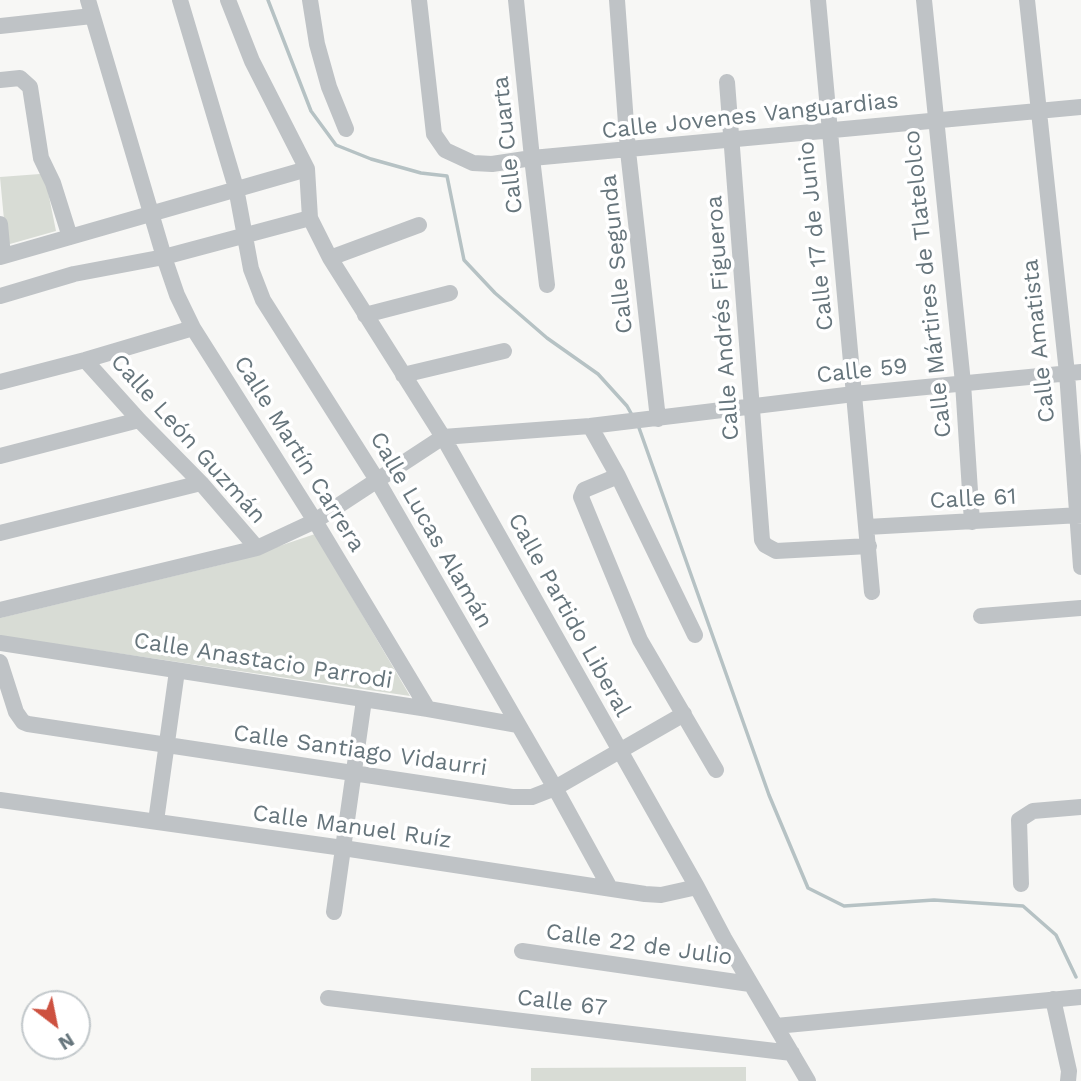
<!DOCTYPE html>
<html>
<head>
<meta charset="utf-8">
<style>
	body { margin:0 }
	#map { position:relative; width:1081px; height:1081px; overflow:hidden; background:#f7f7f5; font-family:"Work Sans",sans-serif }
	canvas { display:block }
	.north { position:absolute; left:21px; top:990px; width:70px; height:70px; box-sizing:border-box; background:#fff; border:2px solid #c2c8cb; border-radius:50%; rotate:148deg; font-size:19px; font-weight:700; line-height:28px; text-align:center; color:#66757c }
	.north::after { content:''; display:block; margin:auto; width:24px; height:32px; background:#cd5140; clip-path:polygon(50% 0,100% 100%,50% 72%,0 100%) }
</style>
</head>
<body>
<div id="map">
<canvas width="1081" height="1081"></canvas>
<div class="north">N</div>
</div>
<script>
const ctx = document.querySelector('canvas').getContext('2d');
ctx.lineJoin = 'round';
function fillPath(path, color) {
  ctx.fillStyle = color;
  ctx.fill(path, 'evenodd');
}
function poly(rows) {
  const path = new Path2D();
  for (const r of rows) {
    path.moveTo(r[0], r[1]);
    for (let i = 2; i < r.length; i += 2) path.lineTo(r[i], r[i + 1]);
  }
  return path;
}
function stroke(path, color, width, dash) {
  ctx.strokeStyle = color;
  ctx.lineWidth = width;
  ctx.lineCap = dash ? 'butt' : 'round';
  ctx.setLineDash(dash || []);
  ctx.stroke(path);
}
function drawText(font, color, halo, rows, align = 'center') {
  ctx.font = font + ' "Work Sans",sans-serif';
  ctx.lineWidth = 7;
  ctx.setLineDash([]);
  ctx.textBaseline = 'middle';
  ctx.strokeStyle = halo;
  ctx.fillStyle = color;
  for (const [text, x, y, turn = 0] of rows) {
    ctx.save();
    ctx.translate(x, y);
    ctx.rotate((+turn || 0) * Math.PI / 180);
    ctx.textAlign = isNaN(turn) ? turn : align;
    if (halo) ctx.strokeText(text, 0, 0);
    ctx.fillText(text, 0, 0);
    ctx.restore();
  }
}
fillPath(poly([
	[40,174,45,177,56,231,10,244,6,241,0,177],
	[315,534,410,696,0,636,0,618,232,562],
	[746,1067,746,1081,531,1081,531,1068]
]), '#d8dcd5');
stroke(poly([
	[268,0,311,111,336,145,371,159,421,173,447,176,464,260,495,293,547,338,598,374,627,406,632,415],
	[638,425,769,795,808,888,844,906,934,900,1023,906,1056,935,1076,977]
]), '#b6c2c4', 3.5);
stroke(poly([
	[88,0,164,257,177,295,193,328,315,521,428,709],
	[180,0,236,188,251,269,263,300,377,480,555,788,610,888],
	[228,0,252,61,307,169,310,218,330,258,443,437,697,887,724,938,808,1081],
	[310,0,317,44,329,87,346,129],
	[419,0,434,134,445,150,473,163,492,164,532,158,1081,107],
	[516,0,532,158,547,285],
	[617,0,628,151,658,419],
	[818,0,872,592],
	[924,0,963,383,972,522],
	[1027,0,1067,373,1081,567],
	[0,26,92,16],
	[0,80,20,78,30,87,41,158,53,183,70,237],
	[727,82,762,540,765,545,776,551,869,546],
	[0,224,3,256],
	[0,257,307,169],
	[330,258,419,225],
	[0,296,74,274,164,257,310,218],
	[365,315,450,293],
	[85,360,139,420,201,483,257,548],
	[403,375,504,351],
	[0,382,85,360,193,328],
	[590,426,618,476,695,635],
	[0,456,139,420],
	[618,476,584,490,581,497,640,640,716,770],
	[867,527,1081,515],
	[0,533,201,483],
	[0,610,257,548,315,521,443,437,590,426,854,394,1081,372],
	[981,616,1081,608],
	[0,643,428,709,518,725],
	[0,662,16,712,23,722,28,724,512,797,532,797,555,788,684,714],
	[0,800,343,848,645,894,661,895,697,887],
	[156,821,177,671],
	[1021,884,1019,820,1033,811,1081,807],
	[334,912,364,700],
	[522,951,750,984],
	[328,998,792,1053],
	[1053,999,1069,1071,1068,1081],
	[776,1026,1081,997]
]), '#bfc3c6', 16);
drawText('23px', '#66757c', '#fff', [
	["Calle Jovenes Vanguardias",750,116,-6],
	["Calle Cuarta",508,145,-96],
	["Calle 17 de Junio",816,236,-96],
	["Calle Segunda",617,254,-96],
	["Calle Mártires de Tlatelolco",928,284,-96],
	["Calle Andrés Figueroa",723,318,-94],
	["Calle Amatista",1039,341,-96],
	["Calle 59",862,371,-6],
	["Calle León Guzmán",188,439,48],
	["Calle Martín Carrera",299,454,58],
	["Calle 61",973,499,-3],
	["Calle Lucas Alamán",431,530,60],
	["Calle Partido Liberal",569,615,61],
	["Calle Anastacio Parrodi",263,661,9],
	["Calle Santiago Vidaurri",360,751,8],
	["Calle Manuel Ruíz",352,827,8],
	["Calle 22 de Julio",639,945,8],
	["Calle 67",562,1003,7]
]);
</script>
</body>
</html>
